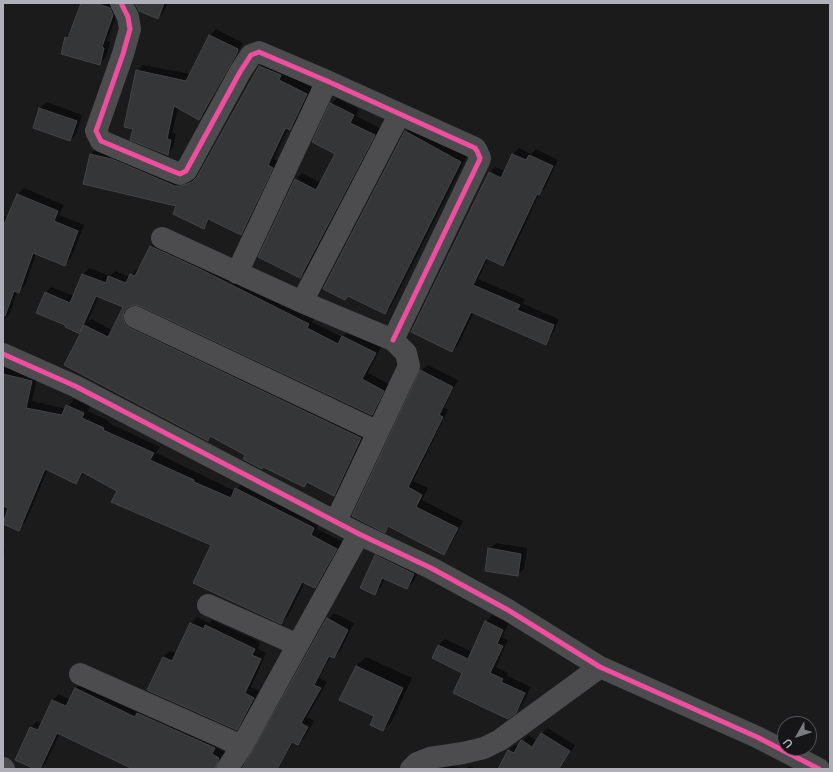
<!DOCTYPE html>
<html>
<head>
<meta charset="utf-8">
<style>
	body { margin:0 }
	#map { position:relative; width:833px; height:772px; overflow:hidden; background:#1b1b1c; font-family:"Varela Round",sans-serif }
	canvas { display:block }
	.frame { position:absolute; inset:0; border:4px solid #afb0ba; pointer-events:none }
	.north { position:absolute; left:777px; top:716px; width:40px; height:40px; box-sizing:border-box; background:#161618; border:1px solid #535459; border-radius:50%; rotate:231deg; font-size:11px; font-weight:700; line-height:16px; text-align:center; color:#afb0ba }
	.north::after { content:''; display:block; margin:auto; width:14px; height:18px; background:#7b7c83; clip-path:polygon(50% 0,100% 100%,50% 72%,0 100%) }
</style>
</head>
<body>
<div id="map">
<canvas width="833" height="772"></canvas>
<div class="frame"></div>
<div class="north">U</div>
</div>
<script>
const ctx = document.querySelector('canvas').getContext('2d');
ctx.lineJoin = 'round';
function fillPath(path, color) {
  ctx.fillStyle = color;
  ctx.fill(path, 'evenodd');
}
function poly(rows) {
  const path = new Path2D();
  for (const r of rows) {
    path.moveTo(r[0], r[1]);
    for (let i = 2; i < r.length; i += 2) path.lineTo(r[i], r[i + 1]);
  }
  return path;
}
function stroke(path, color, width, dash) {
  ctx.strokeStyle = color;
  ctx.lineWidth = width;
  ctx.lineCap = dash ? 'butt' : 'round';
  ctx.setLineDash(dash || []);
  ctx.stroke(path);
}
fillPath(poly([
	[82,3,116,3,119,8,107,41,110,42,106,57,99,64,66,37,71,32],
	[140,3,167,3,164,11,158,18],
	[216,29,243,43,205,113,199,119,178,107,172,133,176,134,173,148,167,154,134,128,137,71,143,65,191,74,210,35],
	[266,60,284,74,313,87,296,123,290,129,288,128,274,159,278,161,247,227,241,234,211,219,204,228,178,205,91,154,97,148,182,180,193,179,200,174,260,66],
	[337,98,359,109,356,116,380,128,306,271,300,277,296,180,302,173,321,183,336,153,331,104],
	[47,102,82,115,76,134,70,140,34,127,40,108],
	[412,126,467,156,391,307,385,313,349,295,345,299,405,132],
	[519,148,531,154,536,149,558,160,545,188,540,192,509,259,503,265,488,258,478,279,525,299,523,304,559,319,551,337,545,343,474,312,458,345,452,351,489,173,495,167,505,171,513,154],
	[24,188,64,205,59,215,84,225,71,258,65,264,36,253,25,286,17,291,10,314,3,320,3,216,8,217,18,194],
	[157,240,314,318,312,322,342,337,349,331,381,347,368,373,389,384,378,408,372,414,141,305,129,305,128,311,367,432,340,489,334,495,308,481,304,486,212,436,208,440,81,333,67,325,45,293,51,287,74,296,83,274,89,268,110,276,115,271,130,277,137,269,139,270,151,246],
	[99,296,125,306,112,330,91,319,87,323],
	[428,365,458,380,444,408,448,410,413,481,428,488,422,500,463,521,450,547,444,553,390,526,385,531,421,371],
	[3,366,38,374,32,401,66,409,74,399,90,406,88,411,109,421,109,423,160,447,156,453,235,491,243,482,320,522,317,529,343,542,321,580,315,587,305,582,288,616,281,623,213,545,85,472,76,483,48,469,26,521,19,528,3,519],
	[496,543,527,548,524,569,517,575,489,549],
	[3,549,5,549,3,568],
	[382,550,420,568,413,582,407,588,385,578,381,587,374,593,376,556],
	[334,613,354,623,340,651,334,657,331,656,319,678,327,682,307,717,314,721,304,738,298,744,294,742,276,769,243,769,328,619],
	[492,615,509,623,502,637,508,640,496,667,508,673,507,676,531,687,522,705,516,712,464,672,433,658,439,645,445,639,472,652,486,622],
	[197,617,209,623,212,620,260,642,258,649,266,653,251,687,260,691,243,722,236,729,163,657,170,651,177,654,191,624],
	[366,657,412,678,392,721,383,730,375,716,341,700,356,666],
	[82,682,220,741,217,748,225,752,220,761,222,769,135,769,60,733,45,764,39,769,16,759,31,727,37,721,42,723,53,700,59,694,70,700,76,688],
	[547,728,575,745,560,769,499,769,509,750,515,745,519,747,528,735,537,741],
	[447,764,462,769,435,769,440,765],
	[469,766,477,769,466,769]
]), '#0007');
const building = poly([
	[81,3,96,3,110,8,113,15,102,47,104,48,100,65,61,54,65,37,68,38,81,3],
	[135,3,164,3,158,19,139,11,135,3],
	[209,35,238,49,237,53,199,120,174,106,167,139,171,140,168,155,130,140,133,129,124,127,136,70,186,81,209,35],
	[259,66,281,75,279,80,307,94,290,130,286,128,284,131,268,165,273,168,241,235,208,219,204,229,173,214,176,206,83,184,90,154,112,159,175,186,181,186,192,182,197,177,259,66],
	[330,103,354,115,350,123,375,135,300,278,258,257,295,179,316,190,335,154,312,142,330,103],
	[39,108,77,121,70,141,33,128,39,108],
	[405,131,461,162,385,314,348,296,345,300,323,289,405,131],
	[512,154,526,160,529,155,553,166,539,195,537,194,503,266,486,258,473,285,520,305,517,310,554,325,546,345,471,312,452,352,411,332,489,172,501,178,512,154],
	[17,194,58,211,54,221,78,231,65,266,33,253,19,293,14,291,5,316,3,316,3,227,17,194],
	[150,246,202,270,309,324,307,328,338,344,342,336,376,353,362,379,384,391,372,415,140,306,134,305,128,307,124,312,123,318,125,324,130,328,361,438,334,496,307,482,304,487,263,467,262,469,243,459,245,455,210,436,208,441,64,365,80,334,65,327,65,325,36,313,45,292,70,303,82,274,106,283,108,276,126,283,130,274,135,276,150,246],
	[96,296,123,307,108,337,84,325,80,332,96,296],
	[420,370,453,387,439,415,443,417,408,487,422,495,416,507,458,528,444,555,388,526,385,533,352,516,420,370],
	[3,374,32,381,26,408,62,415,66,405,84,413,82,418,104,428,103,430,154,453,150,460,194,480,194,482,231,498,235,488,314,528,311,535,337,549,315,588,302,582,281,624,193,583,211,545,111,502,117,491,82,472,76,484,45,469,19,531,3,524,8,508,3,506,3,374],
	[488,548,521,554,518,576,485,571,488,548],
	[375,555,414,574,407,589,382,578,375,595,360,588,375,555],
	[327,618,348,630,334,658,329,656,314,685,321,688,301,723,308,727,298,745,292,742,277,769,242,769,327,618],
	[485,621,503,630,497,644,503,646,490,673,503,679,501,682,525,693,516,713,508,719,453,693,462,673,432,658,438,645,468,659,485,621],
	[190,623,204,629,205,625,255,649,252,655,261,659,245,693,254,698,237,730,147,690,163,657,172,661,190,623],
	[356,666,403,688,383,731,370,725,374,716,339,700,356,666],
	[75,688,135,717,137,713,215,748,212,754,219,758,215,769,133,769,57,733,40,769,35,769,15,760,30,727,38,730,52,700,66,706,75,688],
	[541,733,570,751,559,769,498,769,508,750,514,753,521,740,532,747,541,733]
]);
fillPath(building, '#353637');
stroke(building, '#454548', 1);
stroke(poly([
	[121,3,128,17,130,29,123,54,96,131,101,141,170,170,180,174,186,171,240,72,251,55,259,52,327,81,475,148,477,151,480,158,479,161,393,340],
	[162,238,302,302,393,340,406,353,409,366,336,521],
	[237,273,327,81],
	[302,302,399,115],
	[135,317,378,432],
	[3,354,75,386,359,534,431,568,508,610,600,667,757,737,819,769],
	[208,605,298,645],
	[80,674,242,746],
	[3,768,4,769],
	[227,769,242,746,359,534],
	[411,769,417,763,430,758,463,753,484,748,500,740,600,667]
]), '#4c4c4e', 22);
stroke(poly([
	[121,3,128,17,130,29,123,54,96,131,101,141,170,170,180,174,186,171,240,72,251,55,259,52,327,81,475,148,477,151,480,158,479,161,393,340],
	[3,354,75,386,359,534,431,568,508,610,600,667,757,737,819,769]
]), '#ef4d9e', 5);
</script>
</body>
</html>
